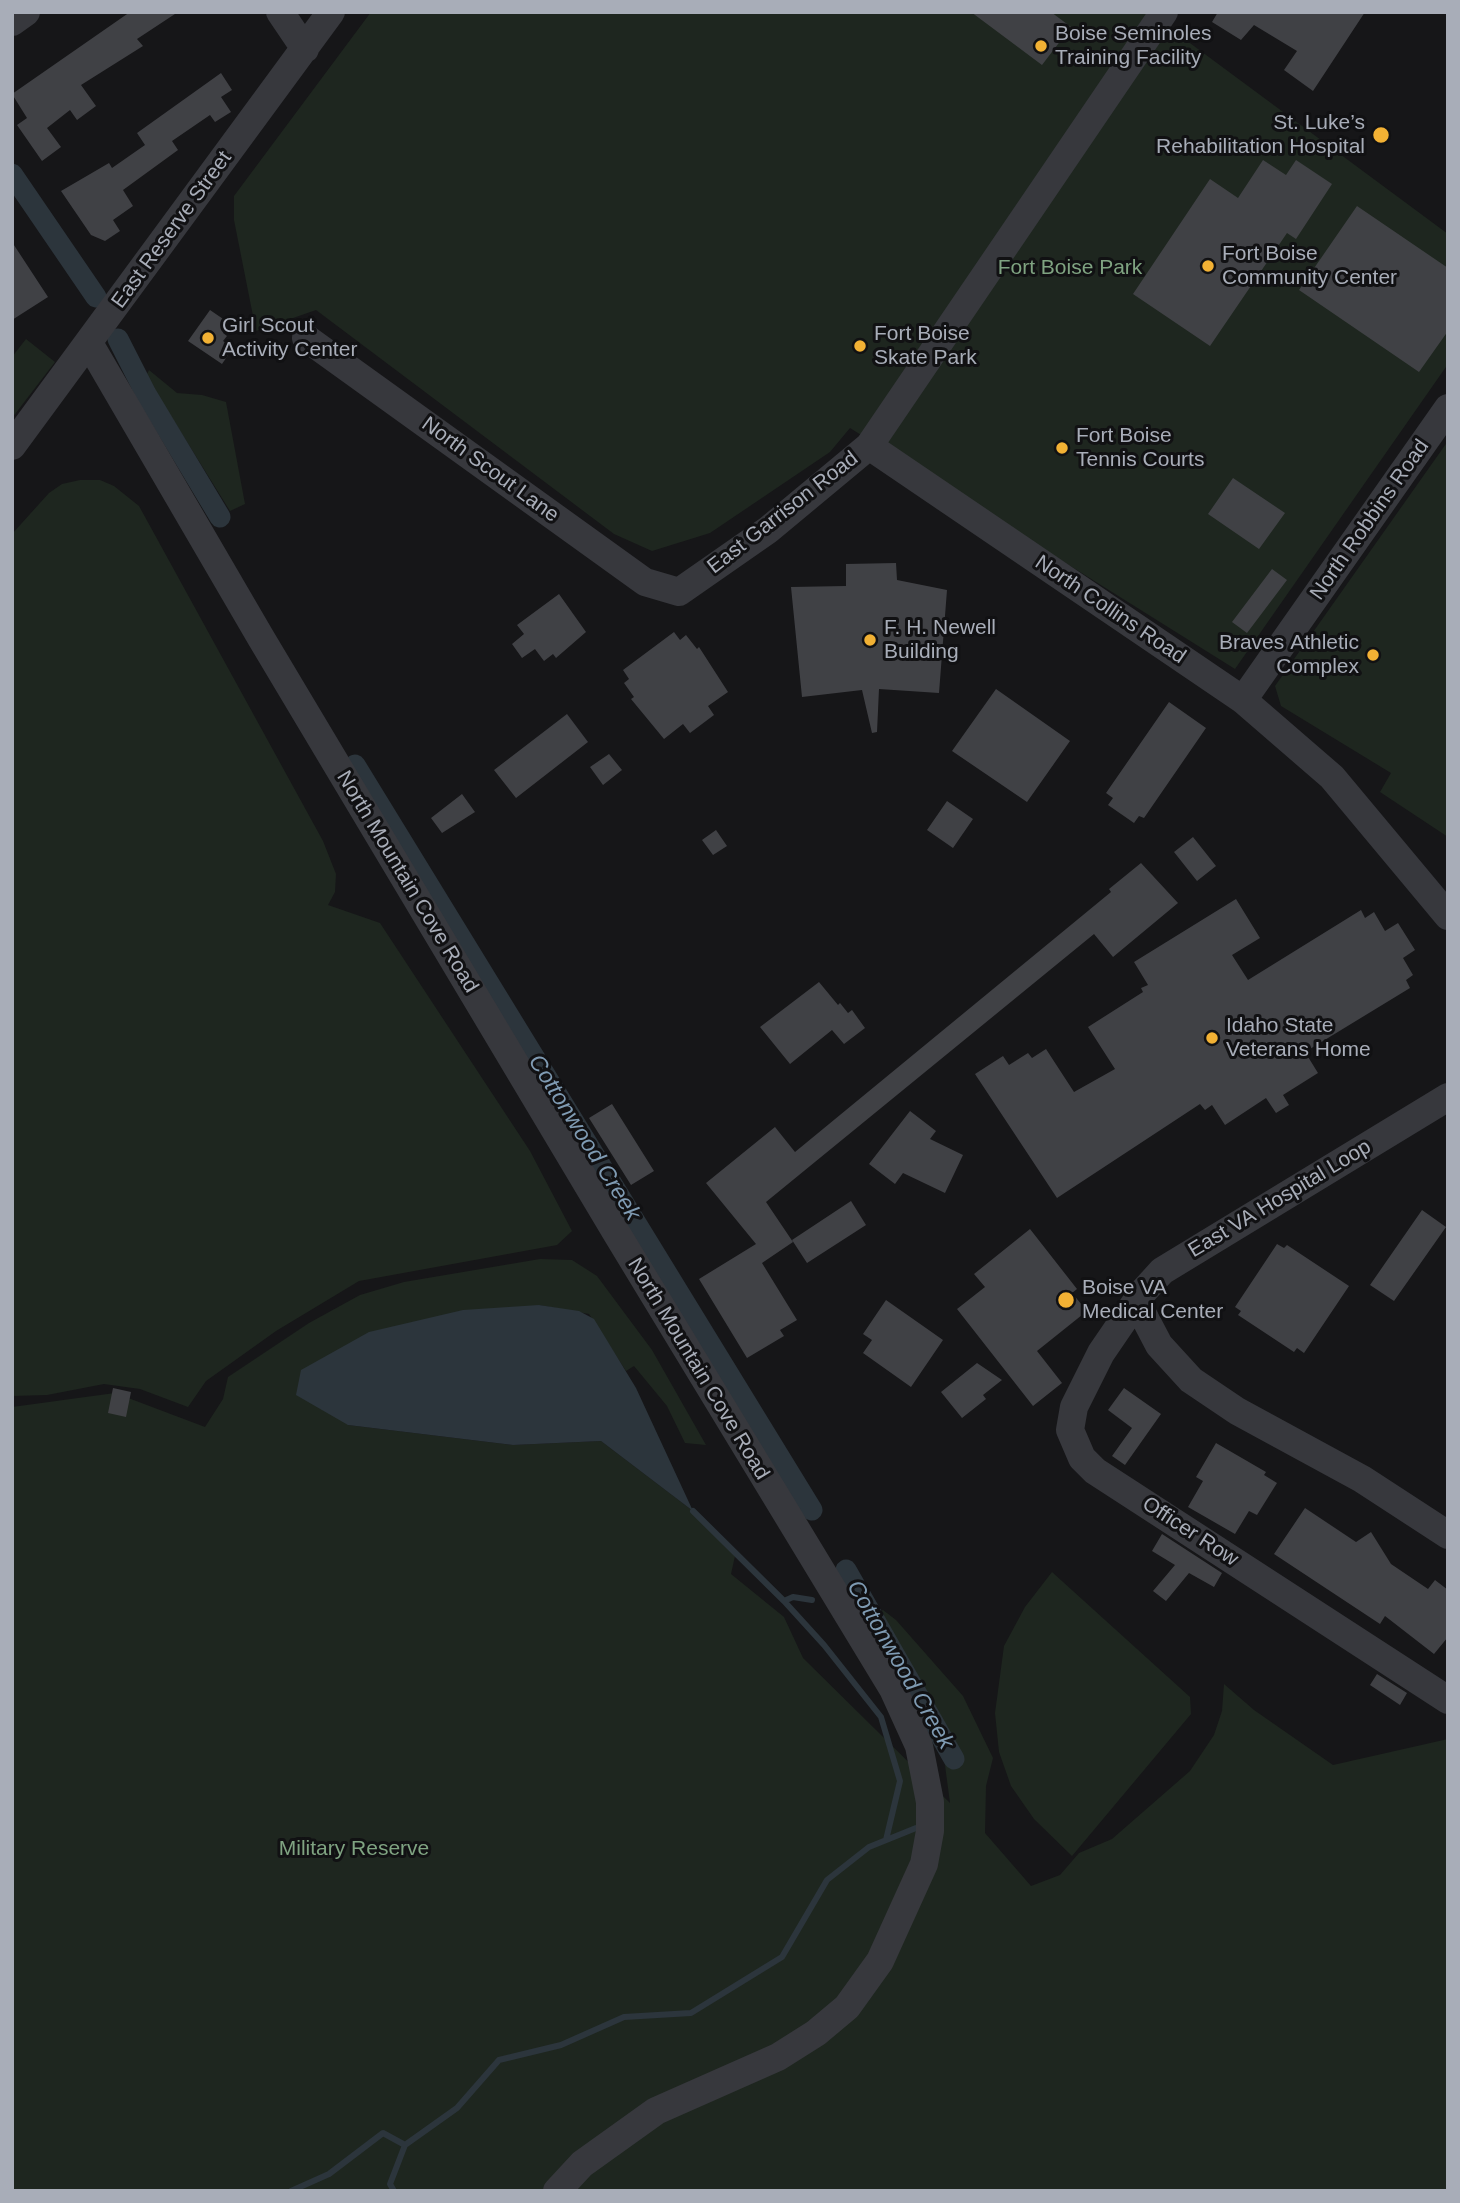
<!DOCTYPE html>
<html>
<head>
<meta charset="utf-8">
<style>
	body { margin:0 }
	#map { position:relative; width:1460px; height:2203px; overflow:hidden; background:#161618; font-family:Helvetica,sans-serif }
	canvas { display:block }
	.frame { position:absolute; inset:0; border:14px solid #a8adb8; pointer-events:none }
</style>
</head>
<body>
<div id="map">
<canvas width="1460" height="2203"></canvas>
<div class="frame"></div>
</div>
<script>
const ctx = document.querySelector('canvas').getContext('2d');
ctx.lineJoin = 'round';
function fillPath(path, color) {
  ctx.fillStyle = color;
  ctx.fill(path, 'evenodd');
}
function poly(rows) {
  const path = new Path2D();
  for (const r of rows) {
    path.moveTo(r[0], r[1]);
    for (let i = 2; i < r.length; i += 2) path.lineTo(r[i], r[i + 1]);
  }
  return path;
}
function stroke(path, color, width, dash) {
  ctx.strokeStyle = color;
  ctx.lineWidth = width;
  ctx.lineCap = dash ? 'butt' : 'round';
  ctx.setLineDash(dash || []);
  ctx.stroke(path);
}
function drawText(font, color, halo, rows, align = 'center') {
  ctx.font = font + ' Helvetica,sans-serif';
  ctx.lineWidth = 6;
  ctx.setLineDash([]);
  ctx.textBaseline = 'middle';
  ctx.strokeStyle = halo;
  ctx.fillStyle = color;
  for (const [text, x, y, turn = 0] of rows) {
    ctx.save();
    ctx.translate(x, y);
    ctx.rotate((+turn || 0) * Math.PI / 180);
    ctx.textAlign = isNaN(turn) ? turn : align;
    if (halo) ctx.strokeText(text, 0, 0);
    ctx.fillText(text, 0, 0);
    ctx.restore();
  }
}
fillPath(poly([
	[371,12,1148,12,1448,234,1448,364,1235,669,850,428,830,452,710,533,652,551,614,534,316,310,256,331,234,220,234,196],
	[26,339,55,362,12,418,12,357],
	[149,370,177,393,202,395,226,402,245,504,230,511,146,376],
	[1448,441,1448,837,1380,792,1391,773,1281,706,1275,686],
	[80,480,100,480,114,486,139,506,323,841,336,874,335,892,328,905,380,923,530,1151,572,1231,557,1245,359,1281,276,1331,206,1381,188,1407,140,1389,104,1384,47,1395,12,1396,12,534,49,493,62,484],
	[540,1259,572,1260,597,1276,652,1350,706,1445,685,1443,667,1406,634,1366,626,1371,589,1314,539,1305,348,1425,513,1445,601,1441,693,1511,735,1556,731,1574,784,1617,803,1658,950,1803,943,1750,929,1711,873,1616,883,1610,896,1620,963,1696,993,1758,986,1786,985,1833,1031,1886,1060,1875,1079,1853,1112,1839,1190,1771,1214,1735,1222,1711,1224,1684,1254,1710,1333,1765,1448,1739,1448,2191,12,2191,12,1407,115,1393,205,1427,223,1399,228,1377,309,1323,360,1295,404,1282],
	[1052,1572,1190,1697,1191,1714,1072,1856,1034,1819,1011,1786,999,1752,995,1713,1004,1646,1025,1607]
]), '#1e261f');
fillPath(poly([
	[539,1305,579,1311,594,1319,636,1388,693,1511,601,1441,513,1445,348,1425,296,1395,301,1370,369,1332,463,1310]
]), '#2c353c');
stroke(poly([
	[693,1511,784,1601,793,1597,812,1600],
	[784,1601,824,1645,881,1717,900,1781,886,1840],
	[405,2145,457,2108,499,2060,561,2045,624,2017,691,2013,782,1957,827,1880,869,1847,916,1828],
	[291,2191,329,2174,383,2133,405,2145],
	[394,2191,390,2184,405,2145]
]), '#2c353c', 6);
stroke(poly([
	[12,174,96,297],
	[118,339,146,394,220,517],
	[355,765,812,1510],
	[846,1570,954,1759]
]), '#2c353c', 21);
fillPath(poly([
	[130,12,178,12,137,39,143,46,81,85,96,106,77,120,70,110,47,128,61,147,42,161,17,125,27,118,12,94],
	[971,12,1051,12,1071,27,1042,65],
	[1218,12,1365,12,1313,91,1284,70,1297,51,1254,25,1241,40,1212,22],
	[221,73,232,90,221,97,231,112,215,122,210,115,172,141,178,150,123,190,133,206,113,220,120,231,105,241,91,235,61,191,109,163,112,168,145,145,137,133],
	[1263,160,1286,175,1296,160,1332,184,1296,239,1287,233,1210,346,1133,294,1210,179,1238,198],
	[1357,206,1448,268,1448,331,1419,372,1299,290],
	[12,242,48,297,12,320],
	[210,310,229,323,223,333,227,336,223,341,233,348,222,364,188,341],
	[1233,478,1285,513,1259,549,1208,514],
	[896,563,897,580,947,590,939,693,879,689,877,732,872,733,862,690,802,697,791,587,846,586,846,564],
	[1272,569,1287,580,1247,633,1232,622],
	[559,594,586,632,556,658,553,654,544,661,535,649,522,658,512,644,524,634,517,625],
	[674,632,680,640,686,635,697,649,699,647,728,692,708,706,714,715,690,733,683,724,664,739,631,699,634,697,624,683,629,679,623,670],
	[996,689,1070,741,1027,802,952,751],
	[1169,702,1206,728,1144,818,1139,816,1134,823,1108,805,1113,798,1106,793],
	[567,714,588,742,516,798,494,770],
	[609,754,622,770,603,785,590,767],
	[462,794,475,812,442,833,431,818],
	[947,801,973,819,953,848,927,830],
	[716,830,727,846,713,855,702,840],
	[1193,837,1216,866,1197,881,1174,852],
	[1141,863,1178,903,1113,957,1094,934,766,1202,793,1242,762,1263,797,1320,780,1330,784,1336,747,1358,699,1279,756,1244,706,1183,775,1127,795,1152,1111,892,1109,889],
	[1236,899,1260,938,1232,955,1248,980,1361,910,1365,918,1374,912,1385,931,1398,923,1415,950,1403,958,1413,975,1406,980,1410,988,1305,1052,1318,1073,1283,1095,1289,1105,1276,1113,1266,1098,1225,1125,1212,1105,1205,1110,1200,1104,1057,1198,975,1074,1003,1056,1009,1065,1028,1053,1032,1058,1046,1049,1074,1092,1115,1069,1088,1027,1143,992,1141,988,1148,985,1134,962],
	[819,982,838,1005,840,1003,848,1013,852,1010,865,1028,844,1044,832,1030,790,1064,760,1027],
	[612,1104,654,1171,631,1185,589,1118],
	[910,1111,936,1131,930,1139,963,1155,945,1193,903,1173,895,1184,869,1164],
	[851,1201,866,1225,807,1263,792,1240],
	[1422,1210,1446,1227,1394,1301,1370,1285],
	[1030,1229,1077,1289,1072,1293,1087,1311,1037,1351,1062,1383,1033,1406,957,1309,985,1287,974,1274],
	[1277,1244,1284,1248,1287,1245,1349,1286,1304,1353,1297,1348,1294,1352,1238,1315,1241,1311,1235,1307],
	[886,1300,943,1340,911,1387,863,1353,872,1340,863,1334],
	[977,1363,1002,1380,983,1395,986,1399,962,1418,941,1392],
	[113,1388,131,1392,126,1417,108,1413],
	[1124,1388,1161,1414,1125,1465,1112,1456,1132,1428,1108,1410],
	[1216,1443,1266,1472,1264,1475,1277,1483,1257,1515,1249,1511,1235,1534,1188,1507,1203,1481,1196,1477],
	[1305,1508,1356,1542,1371,1532,1391,1564,1428,1589,1435,1580,1448,1590,1448,1637,1434,1654,1385,1616,1380,1624,1274,1554],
	[1162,1534,1222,1573,1214,1587,1189,1573,1166,1601,1153,1591,1175,1565,1152,1551],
	[1377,1674,1407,1693,1400,1705,1370,1685]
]), '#404145');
stroke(poly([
	[280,12,305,49],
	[12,22,26,12],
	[306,338,645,582,679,592,768,530,869,446,1164,12],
	[89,343,261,638,617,1234,893,1689,919,1746,930,1802,930,1831,924,1864,880,1961,847,2007,816,2033,778,2057,656,2111,582,2164,557,2191],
	[12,446,331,12],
	[869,446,1243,700,1332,777,1448,916],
	[1243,700,1448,408],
	[1448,1097,1162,1271,1142,1293,1101,1353,1074,1407,1070,1430,1082,1458,1095,1471,1448,1700],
	[1136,1301,1159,1345,1191,1380,1237,1411,1362,1479,1448,1535]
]), '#37383d', 28);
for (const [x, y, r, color] of [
	[1041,46,7,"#f2b134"],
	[1381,135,9,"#f2b134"],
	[1208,266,7,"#f2b134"],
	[208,338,7,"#f2b134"],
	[860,346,7,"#f2b134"],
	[1062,448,7,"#f2b134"],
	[870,640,7,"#f2b134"],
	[1373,655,7,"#f2b134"],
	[1212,1038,7,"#f2b134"],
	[1066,1300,9,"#f2b134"]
]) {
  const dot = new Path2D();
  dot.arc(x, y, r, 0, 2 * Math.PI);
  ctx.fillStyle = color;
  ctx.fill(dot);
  stroke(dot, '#111113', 2.5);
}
drawText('21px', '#a8adb8', '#111113', [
	["Boise Seminoles",1055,34],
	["Training Facility",1055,58],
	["St. Luke’s",1365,123,"right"],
	["Rehabilitation Hospital",1365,147,"right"],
	["Fort Boise",1222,254],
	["Community Center",1222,278],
	["Girl Scout",222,326],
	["Activity Center",222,350],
	["Fort Boise",874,334],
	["Skate Park",874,358],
	["Fort Boise",1076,436],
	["Tennis Courts",1076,460],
	["F. H. Newell",884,628],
	["Building",884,652],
	["Braves Athletic",1359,643,"right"],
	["Complex",1359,667,"right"],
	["Idaho State",1226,1026],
	["Veterans Home",1226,1050],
	["Boise VA",1082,1288],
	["Medical Center",1082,1312]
], 'left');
drawText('21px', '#a8adb8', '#111113', [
	["East Reserve Street",172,230,-54],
	["North Scout Lane",490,470,36],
	["East Garrison Road",783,513,-38],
	["North Robbins Road",1370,520,-55],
	["North Collins Road",1110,610,34],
	["North Mountain Cove Road",407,882,59],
	["East VA Hospital Loop",1280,1199,-31],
	["North Mountain Cove Road",698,1369,59],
	["Officer Row",1190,1532,33]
]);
drawText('21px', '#7fa381', '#111113', [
	["Fort Boise Park",1070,268],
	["Military Reserve",354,1849]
]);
drawText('italic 23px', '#7f9bb3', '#111113', [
	["Cottonwood Creek",584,1138,58],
	["Cottonwood Creek",900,1665,60]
]);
</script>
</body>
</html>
